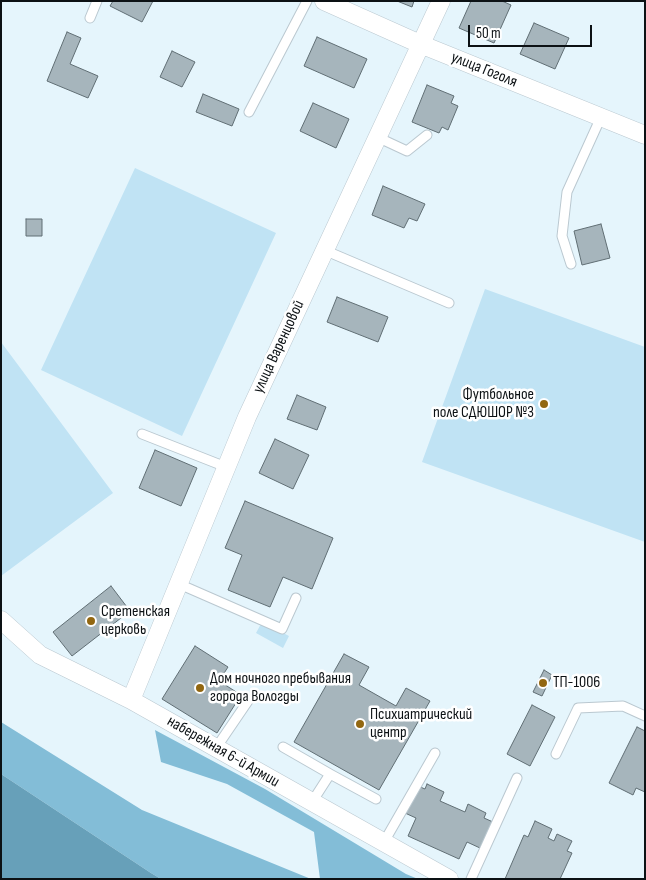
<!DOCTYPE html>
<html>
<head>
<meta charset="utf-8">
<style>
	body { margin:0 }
	#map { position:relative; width:646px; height:880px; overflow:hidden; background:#e5f5fc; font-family:"Sofia Sans Condensed",sans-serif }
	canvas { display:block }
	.frame { position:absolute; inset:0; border:2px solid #0c1114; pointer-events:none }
	.scale { position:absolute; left:468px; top:25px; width:124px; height:22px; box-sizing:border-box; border:2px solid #0c1114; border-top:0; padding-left:6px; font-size:15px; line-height:18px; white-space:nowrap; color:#0c1114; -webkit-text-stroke:4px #fff; paint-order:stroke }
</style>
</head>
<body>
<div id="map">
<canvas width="646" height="880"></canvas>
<div class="frame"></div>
<div class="scale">50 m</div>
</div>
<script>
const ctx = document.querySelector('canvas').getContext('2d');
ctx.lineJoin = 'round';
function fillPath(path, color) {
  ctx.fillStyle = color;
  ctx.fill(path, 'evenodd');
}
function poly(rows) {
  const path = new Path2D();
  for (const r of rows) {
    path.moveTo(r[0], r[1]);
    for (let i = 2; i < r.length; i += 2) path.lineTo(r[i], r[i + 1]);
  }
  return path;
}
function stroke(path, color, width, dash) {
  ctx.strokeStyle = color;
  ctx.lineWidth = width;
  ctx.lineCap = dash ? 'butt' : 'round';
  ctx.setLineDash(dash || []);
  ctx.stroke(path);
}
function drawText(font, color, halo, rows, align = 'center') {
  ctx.font = font + ' "Sofia Sans Condensed",sans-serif';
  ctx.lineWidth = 5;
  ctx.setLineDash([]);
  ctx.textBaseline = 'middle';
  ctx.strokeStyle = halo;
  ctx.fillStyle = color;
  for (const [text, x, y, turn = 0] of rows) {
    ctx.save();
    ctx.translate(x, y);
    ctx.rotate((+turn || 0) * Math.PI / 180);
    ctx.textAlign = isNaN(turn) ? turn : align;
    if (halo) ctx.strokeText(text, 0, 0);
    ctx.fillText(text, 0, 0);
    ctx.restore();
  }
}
fillPath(poly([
	[135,168,276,233,182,436,41,370],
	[485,289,645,347,645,542,422,462],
	[1,342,113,493,1,576],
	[262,622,289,636,283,648,256,633]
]), '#c0e3f4');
fillPath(poly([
	[1,722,142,810,311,879,161,879,151,873,1,774],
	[155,730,265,789,406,874,418,879,320,879,314,832,227,784,161,762]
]), '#83bdd7');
fillPath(poly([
	[1,774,151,873,161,879,1,879]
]), '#67a0b9');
const building = poly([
	[113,1,153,1,142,22,110,6,113,1],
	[397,1,414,1,412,7,397,1],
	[471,1,502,1,511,5,494,43,459,28,471,1],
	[534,23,569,38,555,69,520,54,534,23],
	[67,32,81,38,70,64,98,76,88,98,47,81,67,32],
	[317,37,367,59,354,88,304,66,317,37],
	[172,51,195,62,182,87,160,77,172,51],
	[427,85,454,96,451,103,458,106,448,130,442,127,439,133,412,122,427,85],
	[203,94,239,109,232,126,196,112,203,94],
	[313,103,349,119,336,148,300,131,313,103],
	[383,186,425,204,417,221,409,218,404,228,372,215,383,186],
	[26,219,42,219,42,236,26,236,26,219],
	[601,224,610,258,582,265,574,231,601,224],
	[337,297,388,317,378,342,327,322,337,297],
	[297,395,326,407,317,430,287,419,297,395],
	[275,439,309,455,293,489,259,473,275,439],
	[155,450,197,468,181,506,139,488,155,450],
	[245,501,333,538,312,589,283,577,270,607,228,590,242,555,225,548,245,501],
	[111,586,130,611,72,656,53,632,111,586],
	[195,646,228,667,219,681,241,695,217,733,162,699,195,646],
	[344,654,369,667,359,685,396,706,406,688,430,701,379,790,294,742,344,654],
	[544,670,552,675,542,696,533,692,544,670],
	[532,705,555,717,530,766,507,754,532,705],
	[637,727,645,731,645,792,636,788,633,795,609,783,637,727],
	[427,784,444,792,440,801,465,812,468,804,486,813,484,818,493,822,480,848,467,842,459,859,408,836,416,818,405,813,418,786,425,789,427,784],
	[535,821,552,829,548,838,554,841,557,834,572,841,567,851,572,853,560,879,505,879,524,835,528,837,535,821]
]);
fillPath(building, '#a6b5bc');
stroke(building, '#606e74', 1);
const service = poly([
	[90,18,97,1],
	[249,112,307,1],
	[377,137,407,151,427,135],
	[324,250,449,303],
	[571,264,562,236,567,192,601,117],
	[142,434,226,467],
	[179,584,282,629,296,598],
	[283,747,330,774,312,802],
	[216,748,248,701],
	[556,754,578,708,623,706,645,716],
	[330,774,376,799],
	[384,842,435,753],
	[471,879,517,778]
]);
const minor = poly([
	[324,1,420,44,645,135],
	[1,620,40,655,131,700,449,879],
	[131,700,247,417,441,1]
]);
stroke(service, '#bac8d0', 11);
stroke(minor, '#bac8d0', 19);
stroke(service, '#fff', 9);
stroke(minor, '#fff', 18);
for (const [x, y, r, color] of [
	[544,404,5,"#926711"],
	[91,621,5,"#926711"],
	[543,683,5,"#926711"],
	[200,688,5,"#926711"],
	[360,724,5,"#926711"]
]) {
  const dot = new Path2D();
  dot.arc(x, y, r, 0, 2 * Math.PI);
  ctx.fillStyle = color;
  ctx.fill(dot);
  stroke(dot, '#fff', 2);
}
drawText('16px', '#0c1114', '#fff', [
	["улица Гоголя",484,70,22],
	["улица Варенцовой",279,347,-65],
	["набережная 6-й Армии",223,752,30]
]);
drawText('16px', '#0c1114', '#fff', [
	["Футбольное",534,395,"right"],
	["поле СДЮШОР №3",534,413,"right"],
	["Сретенская",101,612],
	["церковь",101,630],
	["Дом ночного пребывания",210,679],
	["города Вологды",210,697],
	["ТП-1006",553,683],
	["Психиатрический",370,715],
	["центр",370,733]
], 'left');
</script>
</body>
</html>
